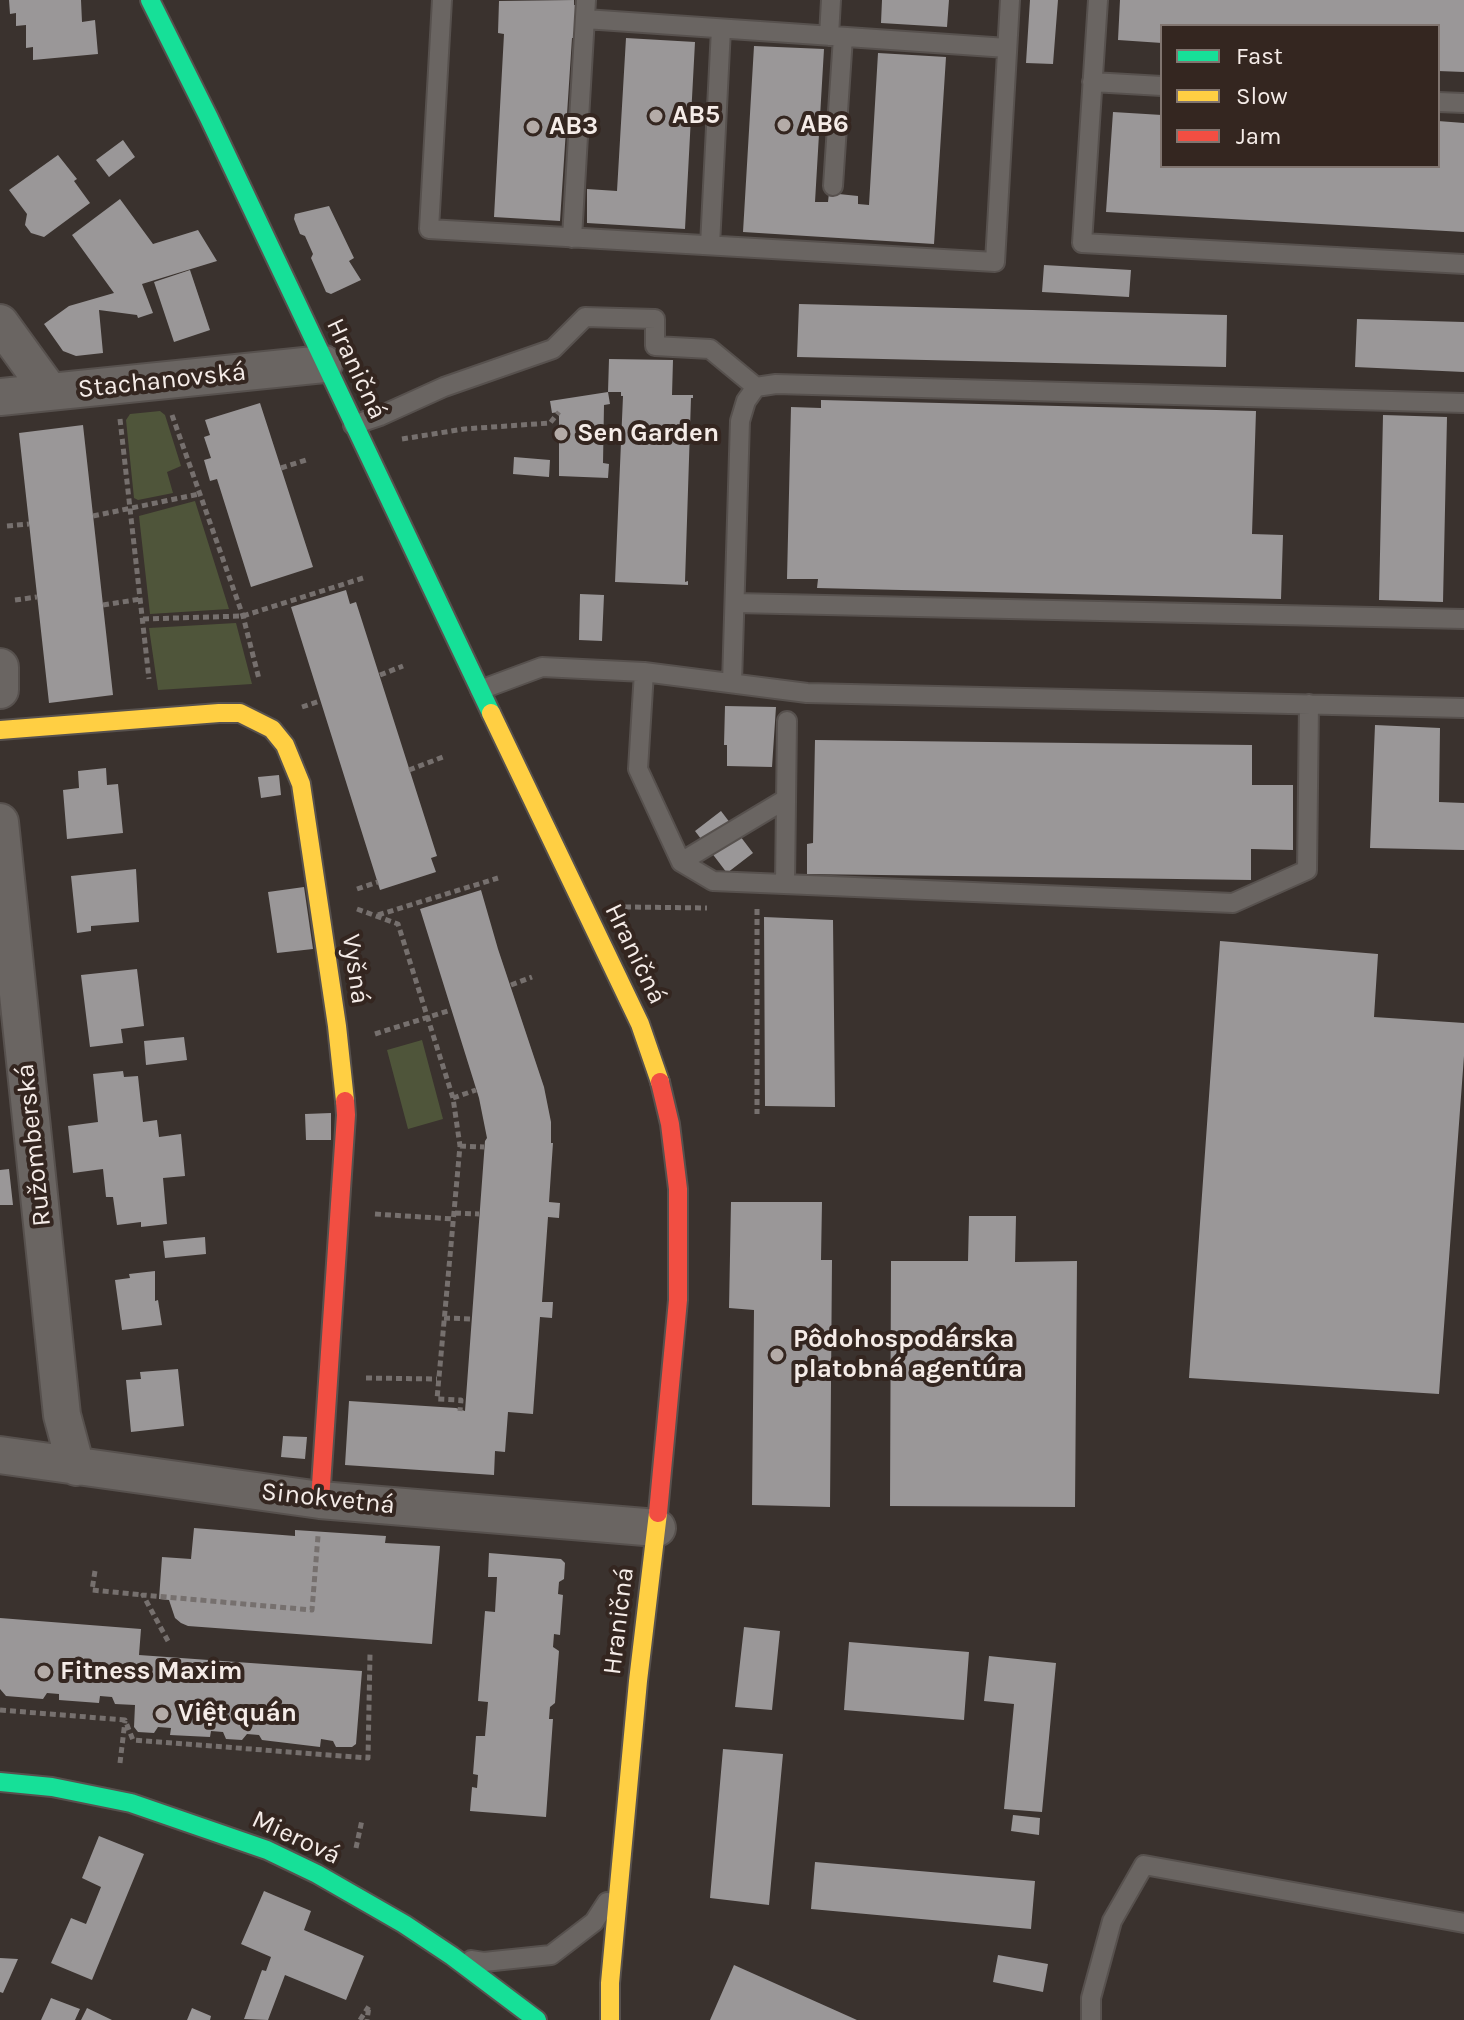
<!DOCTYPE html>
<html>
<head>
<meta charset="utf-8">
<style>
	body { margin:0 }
	#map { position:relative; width:1464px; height:2020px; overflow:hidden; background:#3a322e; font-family:Karla,sans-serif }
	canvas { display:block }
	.legend { position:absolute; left:1160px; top:24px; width:280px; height:144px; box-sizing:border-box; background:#342620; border:2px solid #817570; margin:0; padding:10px 14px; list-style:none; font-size:24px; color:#f5ece8 }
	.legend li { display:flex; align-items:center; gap:16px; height:40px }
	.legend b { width:40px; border:2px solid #817570 }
</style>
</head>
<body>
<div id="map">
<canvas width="1464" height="2020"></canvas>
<ul class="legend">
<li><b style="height:10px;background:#16e098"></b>Fast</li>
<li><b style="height:10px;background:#ffcf43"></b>Slow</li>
<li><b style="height:10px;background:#f24e42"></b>Jam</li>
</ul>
</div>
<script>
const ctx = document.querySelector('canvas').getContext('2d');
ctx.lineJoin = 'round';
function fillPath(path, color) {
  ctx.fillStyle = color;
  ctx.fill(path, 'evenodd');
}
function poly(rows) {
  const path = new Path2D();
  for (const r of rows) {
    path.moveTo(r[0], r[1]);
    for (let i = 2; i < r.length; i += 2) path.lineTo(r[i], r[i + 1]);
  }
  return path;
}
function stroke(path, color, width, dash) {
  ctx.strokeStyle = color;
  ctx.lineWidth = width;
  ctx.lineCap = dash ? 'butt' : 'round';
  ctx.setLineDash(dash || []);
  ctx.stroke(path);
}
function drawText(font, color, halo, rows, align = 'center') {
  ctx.font = font + ' Karla,sans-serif';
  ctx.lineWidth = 8;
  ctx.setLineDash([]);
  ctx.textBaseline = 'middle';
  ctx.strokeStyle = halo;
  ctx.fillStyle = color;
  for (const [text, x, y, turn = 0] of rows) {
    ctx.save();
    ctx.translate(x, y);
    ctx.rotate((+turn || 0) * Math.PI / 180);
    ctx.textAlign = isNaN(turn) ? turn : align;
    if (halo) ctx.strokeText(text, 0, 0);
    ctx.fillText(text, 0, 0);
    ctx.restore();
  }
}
fillPath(poly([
	[160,411,165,415,181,466,167,472,173,493,138,500,134,498,126,420,130,414],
	[195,501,229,609,150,614,139,516],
	[236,623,252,684,158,690,149,628],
	[422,1040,443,1119,408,1129,387,1050]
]), '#4f553a');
fillPath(poly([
	[9,0,81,0,82,22,95,20,98,54,33,60,33,47,26,48,26,25,16,26,16,13,10,14],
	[574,0,574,5,580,5,578,38,572,38,560,221,494,217,504,34,498,33,499,1],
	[882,0,949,0,947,27,881,23],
	[1030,0,1058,0,1053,64,1026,63],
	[1120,0,1464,0,1464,72,1438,71,1438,26,1162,26,1162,43,1118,40],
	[626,38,695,42,685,229,587,223,587,189,617,191],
	[754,46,824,49,815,202,828,202,829,193,858,196,858,204,869,205,878,53,946,57,934,244,743,232],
	[1113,112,1162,115,1162,166,1438,166,1438,121,1464,123,1464,232,1106,212],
	[123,140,135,157,109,177,96,160],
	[58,155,77,179,74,181,90,203,44,237,31,233,25,225,27,214,9,190],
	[120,199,153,244,198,230,217,261,142,284,153,313,138,318,137,315,99,310,103,353,76,356,63,351,44,324,69,306,114,293,72,235],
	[329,206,354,258,349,261,361,280,331,294,326,292,311,258,313,254,305,236,300,234,294,219,295,214],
	[1044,265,1131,270,1129,297,1042,292],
	[190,270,210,330,174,342,154,282],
	[799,304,1227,315,1226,367,797,357],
	[1357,319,1464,322,1464,372,1355,367],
	[609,359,673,360,672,395,693,395,693,398,691,398,685,582,688,581,688,585,615,582,623,396,621,396,621,392,608,392],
	[608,392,610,404,604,405,603,463,609,464,608,478,559,476,559,412,552,413,550,401],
	[821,400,1256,411,1252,534,1283,535,1281,599,817,588,818,579,787,579,791,407,821,408],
	[260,403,313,567,251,587,217,479,210,481,204,460,211,458,204,437,210,435,205,420],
	[1383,415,1447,417,1443,602,1379,600],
	[83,425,113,695,49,703,19,433],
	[514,457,550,460,549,477,513,474],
	[346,590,350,604,356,602,437,856,431,858,436,872,380,890,291,607],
	[580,594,604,595,602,641,579,640],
	[725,706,776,707,772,767,727,766,727,745,724,745],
	[1375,725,1440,728,1439,802,1464,803,1464,850,1370,848],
	[815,740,1252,745,1252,785,1293,785,1293,850,1251,849,1251,880,807,874,807,844,813,843],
	[106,768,107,785,118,784,123,833,67,839,63,790,79,788,78,771],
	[279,775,281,795,261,798,258,777],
	[721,811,753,853,727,873,695,831],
	[136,869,139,922,91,926,91,931,77,933,71,876],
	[304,887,313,949,277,953,268,892],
	[481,890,498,949,544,1087,551,1122,551,1143,553,1143,549,1202,560,1203,559,1218,548,1217,542,1302,553,1302,552,1318,540,1317,533,1414,508,1412,505,1452,495,1451,494,1475,345,1465,349,1401,456,1408,465,1411,485,1141,487,1138,479,1098,420,909],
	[764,917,833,920,835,1107,765,1106],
	[1220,941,1378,954,1374,1017,1464,1023,1464,1056,1439,1394,1189,1378],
	[137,969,144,1026,121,1029,123,1043,90,1047,81,975],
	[184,1037,187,1060,146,1065,144,1041],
	[123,1071,124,1077,138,1076,143,1122,157,1120,159,1137,181,1134,185,1176,163,1178,167,1224,141,1227,141,1222,117,1225,113,1197,106,1197,103,1169,73,1173,68,1126,98,1122,93,1074],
	[331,1113,331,1140,306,1140,305,1114],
	[9,1169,13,1205,0,1205,0,1170],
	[731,1202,822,1202,821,1260,832,1260,830,1507,752,1505,754,1310,729,1308],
	[969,1216,1016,1216,1015,1262,1077,1261,1075,1507,890,1506,891,1261,968,1261],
	[205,1237,206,1254,165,1258,163,1241],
	[155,1271,155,1301,158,1300,162,1325,122,1330,115,1280,130,1278,129,1274],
	[178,1369,184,1426,131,1432,126,1380,141,1379,140,1372],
	[283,1436,307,1437,305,1459,281,1457],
	[194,1528,295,1536,295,1530,386,1536,385,1543,440,1546,432,1644,188,1626,181,1623,175,1618,169,1600,159,1599,162,1557,191,1559],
	[489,1553,561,1559,565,1563,564,1579,559,1582,558,1594,563,1595,560,1635,554,1634,553,1647,559,1651,555,1703,550,1707,549,1719,553,1719,546,1817,470,1811,472,1787,477,1788,478,1775,473,1774,476,1736,485,1736,488,1702,478,1701,485,1611,495,1612,497,1577,488,1577],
	[0,1618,141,1629,139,1655,362,1671,356,1744,352,1747,336,1747,333,1741,321,1739,320,1747,262,1740,259,1735,247,1734,242,1740,226,1739,223,1732,211,1731,210,1737,170,1735,171,1728,158,1727,154,1733,138,1732,134,1727,135,1705,115,1704,112,1697,100,1696,99,1703,59,1700,59,1694,47,1693,43,1699,6,1696,0,1689],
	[744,1627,780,1631,772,1710,735,1707],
	[849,1642,969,1652,964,1720,844,1710],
	[989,1656,1056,1663,1042,1812,1004,1809,1014,1704,984,1701],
	[723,1749,783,1754,769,1905,710,1898],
	[1013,1815,1040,1818,1039,1835,1011,1831],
	[99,1836,144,1854,92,1980,51,1963,71,1918,86,1924,101,1887,82,1878],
	[815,1862,1035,1881,1031,1929,811,1909],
	[264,1891,311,1911,304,1930,364,1956,346,2000,285,1975,268,2020,244,2019,262,1970,266,1971,271,1957,241,1944],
	[998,1955,1048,1964,1043,1992,993,1982],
	[0,1958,18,1959,3,1993,0,1992],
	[734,1965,857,2020,710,2020],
	[51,1998,80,2009,75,2020,41,2020],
	[87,2008,112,2020,81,2020],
	[192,2008,211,2016,210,2020,187,2020]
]), '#9a9798');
const lane = poly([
	[442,0,429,229,995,262,1010,0],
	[1098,0,1082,243,1464,264],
	[585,19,1007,48],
	[829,36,831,0],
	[1092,82,1162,86],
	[1438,102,1464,103],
	[833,186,843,37],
	[572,238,586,0],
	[710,245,721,29],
	[353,425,380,416,444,387,553,349,585,317,655,319,655,346,710,349,756,387],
	[735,603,1464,619],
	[644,672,638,769,681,862,713,881,1233,903,1307,870,1309,704],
	[732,683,740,421,746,401,756,387,776,384,1464,403],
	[480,690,542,667,644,672,807,693,1464,708],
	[681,862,786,799],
	[785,884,787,721],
	[471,1960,484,1962,551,1955,594,1922,607,1902],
	[1091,2020,1091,1998,1112,1921,1144,1865,1464,1923]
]);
const street = poly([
	[0,323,50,392],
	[0,397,324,364],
	[0,667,0,690],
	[0,822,62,1415,76,1467],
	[0,1455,320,1500,657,1528]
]);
const fast = poly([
	[150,0,209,118,491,713],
	[0,1782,52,1787,131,1803,267,1850,317,1874,404,1924,452,1956,537,2020]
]);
const slow = poly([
	[491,713,640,1024,660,1082],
	[0,730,219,713,240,713,272,729,285,745,301,784,337,1026,345,1101],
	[610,2020,610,1983,638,1681,658,1513]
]);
const jam = poly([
	[320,1500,346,1115,345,1101],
	[658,1513,678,1300,678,1189,670,1124,660,1082]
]);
stroke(lane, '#57514e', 22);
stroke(street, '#57514e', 40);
stroke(fast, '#57514e', 22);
stroke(slow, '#57514e', 22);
stroke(jam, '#57514e', 22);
stroke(poly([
	[172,415,243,616,259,679],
	[120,419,149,679],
	[402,439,464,429,550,423,559,412],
	[281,468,309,459],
	[93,516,199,494],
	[7,526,29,524],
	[15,600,37,597],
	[103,605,141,599],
	[143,619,243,616,363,578],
	[380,675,403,666],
	[302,707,320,701],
	[409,770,443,757],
	[357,889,378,882],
	[625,907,707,908],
	[357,909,398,924,453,1098,460,1146,437,1399,461,1400,460,1411],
	[757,909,757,1114],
	[378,915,498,878],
	[511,985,532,977],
	[375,1034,451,1010],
	[453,1098,476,1090],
	[460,1146,484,1147],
	[455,1213,479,1214],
	[375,1214,454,1219],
	[444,1318,471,1319],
	[366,1378,437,1379],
	[95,1571,92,1590,143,1595],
	[168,1641,143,1595,312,1610,318,1536],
	[0,1710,125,1720,133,1740,368,1758,370,1654],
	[120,1763,125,1721],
	[356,1848,362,1820],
	[360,2020,369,2006,367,2020]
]), '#76706e', 5, [6, 4]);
stroke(lane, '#6a6562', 18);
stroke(street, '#6a6562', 36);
stroke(fast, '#16e098', 18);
stroke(slow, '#ffcf43', 18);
stroke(jam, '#f24e42', 18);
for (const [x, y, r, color] of [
	[656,116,8,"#b4aba7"],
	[784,125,8,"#b4aba7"],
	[533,127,8,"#b4aba7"],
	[561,434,8,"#b4aba7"],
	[777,1355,8,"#b4aba7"],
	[44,1672,8,"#b4aba7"],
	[162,1714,8,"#b4aba7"]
]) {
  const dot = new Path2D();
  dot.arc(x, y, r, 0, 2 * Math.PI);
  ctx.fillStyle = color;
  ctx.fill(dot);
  stroke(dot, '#342620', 3);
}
drawText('bold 26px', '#f5ece8', '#342620', [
	["AB5",672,116],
	["AB6",800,125],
	["AB3",549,127],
	["Sen Garden",577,434],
	["Pôdohospodárska",793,1340],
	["platobná agentúra",793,1370],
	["Fitness Maxim",60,1672],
	["Việt quán",178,1714]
], 'left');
drawText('26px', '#f5ece8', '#342620', [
	["Hraničná",356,369,65],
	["Stachanovská",162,381,-6],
	["Hraničná",635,954,64],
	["Vyšná",355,969,82],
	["Ružomberská",34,1145,-96],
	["Sinokvetná",328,1499,6],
	["Hraničná",619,1621,-83],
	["Mierová",296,1838,25]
]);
</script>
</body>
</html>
